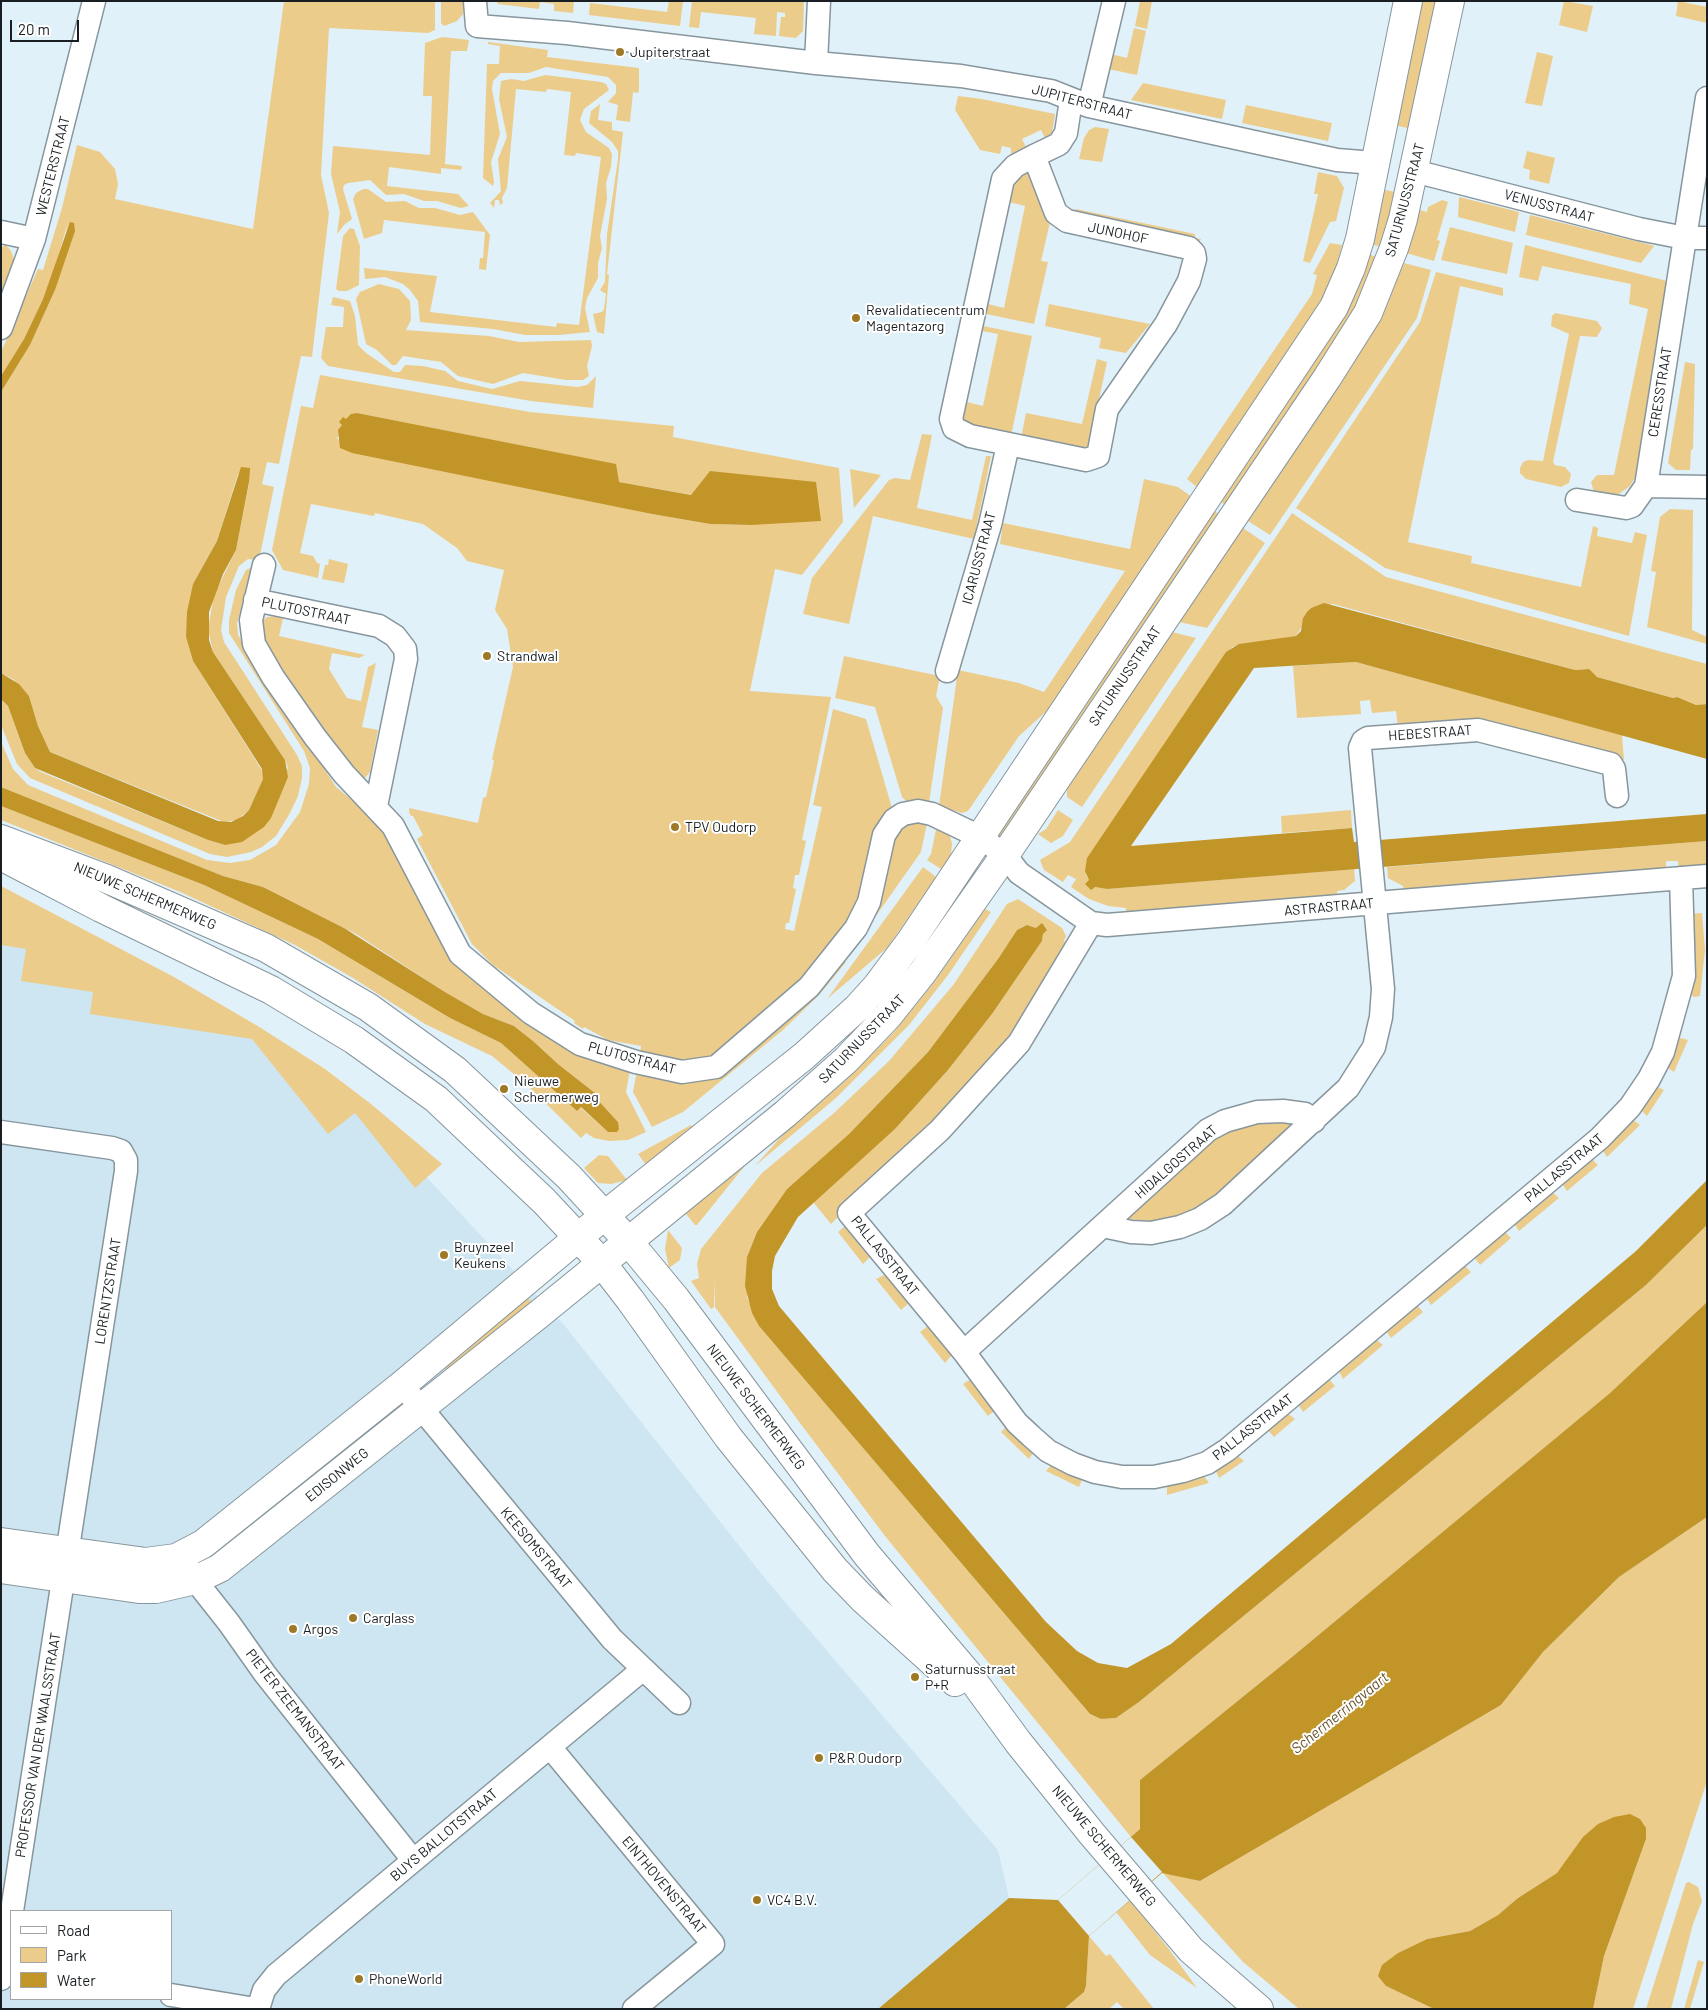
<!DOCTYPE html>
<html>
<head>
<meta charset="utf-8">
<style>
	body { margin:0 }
	#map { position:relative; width:1708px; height:2010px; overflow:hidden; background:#e1f1f9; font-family:Barlow,sans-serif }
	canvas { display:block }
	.frame { position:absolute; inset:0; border:2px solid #181e21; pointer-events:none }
	.legend { position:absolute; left:10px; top:1910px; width:162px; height:90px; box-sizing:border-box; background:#fff; border:1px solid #a3a5a6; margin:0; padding:6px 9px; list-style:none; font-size:15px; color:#181e21 }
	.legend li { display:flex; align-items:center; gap:10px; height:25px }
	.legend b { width:25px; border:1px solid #a3a5a6 }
	.scale { position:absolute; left:10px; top:20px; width:69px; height:22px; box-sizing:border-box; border:2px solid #181e21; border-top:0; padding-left:6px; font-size:15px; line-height:18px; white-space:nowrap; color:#181e21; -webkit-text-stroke:4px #fff; paint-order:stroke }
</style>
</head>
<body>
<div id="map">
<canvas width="1708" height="2010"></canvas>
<div class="frame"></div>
<ul class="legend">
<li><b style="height:6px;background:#fff"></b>Road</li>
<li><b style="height:14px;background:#eccc8b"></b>Park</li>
<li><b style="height:14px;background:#c29529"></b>Water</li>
</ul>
<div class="scale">20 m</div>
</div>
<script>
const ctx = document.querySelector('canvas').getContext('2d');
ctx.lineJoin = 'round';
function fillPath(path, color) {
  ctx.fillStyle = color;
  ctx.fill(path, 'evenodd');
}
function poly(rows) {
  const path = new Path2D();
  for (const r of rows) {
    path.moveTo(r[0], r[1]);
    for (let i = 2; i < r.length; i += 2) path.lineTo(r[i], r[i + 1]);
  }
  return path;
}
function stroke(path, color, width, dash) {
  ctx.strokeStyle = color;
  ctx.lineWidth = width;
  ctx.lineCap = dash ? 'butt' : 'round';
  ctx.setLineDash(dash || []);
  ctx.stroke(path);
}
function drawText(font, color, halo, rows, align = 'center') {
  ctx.font = font + ' Barlow,sans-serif';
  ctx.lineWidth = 4;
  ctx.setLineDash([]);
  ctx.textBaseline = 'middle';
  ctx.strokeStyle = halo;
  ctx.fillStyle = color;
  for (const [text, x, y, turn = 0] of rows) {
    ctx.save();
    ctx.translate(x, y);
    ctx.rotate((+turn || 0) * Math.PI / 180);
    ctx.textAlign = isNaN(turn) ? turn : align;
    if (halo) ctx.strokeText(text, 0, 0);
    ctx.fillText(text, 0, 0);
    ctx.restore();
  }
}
fillPath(poly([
	[1,902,259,1035,368,1114,565,1326,768,1582,998,1850,1009,1898,878,2009,1,2009],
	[11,1911,171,1911,171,1999,11,1999]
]), '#cee6f1');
fillPath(poly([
	[284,1,435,1,435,30,428,33,329,28,321,175,329,213,312,357,301,356,279,464,267,462,262,484,274,487,259,560,248,559,239,566,226,597,221,630,224,642,297,755,302,766,302,778,298,796,290,813,276,836,262,847,251,852,227,857,210,854,30,778,17,764,1,725,1,699,8,706,25,753,35,768,41,772,208,840,225,845,288,768,285,760,213,652,208,629,214,595,236,550,249,483,238,474,217,541,193,584,186,637,193,661,263,772,263,779,249,810,237,820,224,822,50,752,38,726,29,696,13,679,1,673,1,392,30,345,55,290,68,223,53,273,43,299,24,339,1,376,1,352,38,269,43,270,62,208,77,145,100,152,115,169,118,184,115,199,253,229],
	[441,1,463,1,463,14,457,21,444,26,441,23],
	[496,1,574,1,573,13,554,11,554,4,540,2,539,9,498,4],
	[669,1,683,1,680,26,589,15,590,3,667,12],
	[692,1,804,1,803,31,796,38,779,36,781,17,785,17,785,13,777,12,776,36,754,34,756,18,701,12,699,28,689,27],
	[1140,1,1152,1,1147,29,1135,26],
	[1416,1,1443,1,1416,130,1390,124],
	[1564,1,1593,6,1587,32,1559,25],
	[1678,1,1707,7,1707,23,1676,16],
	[1134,28,1146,31,1137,75,1108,69,1111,54,1127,58],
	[442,37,469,40,467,51,451,51,445,164,462,166,461,170,441,168,441,174,389,167,387,186,458,194,469,206,461,208,437,201,424,201,404,194,386,195,370,180,348,183,344,185,343,189,352,219,345,224,337,234,340,212,331,174,333,146,430,155,432,96,423,96,425,43],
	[488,42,548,50,547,57,639,68,639,90,638,93,633,92,630,122,616,120,618,105,608,102,616,93,616,85,608,77,546,67,529,73,501,73,493,81,492,89,500,134,491,162,494,182,493,186,483,178,487,64,499,64,500,46,488,44],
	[1537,52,1553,56,1542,106,1525,103],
	[545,75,601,82,606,84,609,90,584,109,580,120,586,132,609,148,612,154,611,167,606,183,607,199,600,236,602,248,598,263,598,278,587,298,585,308,590,332,559,335,525,335,493,329,420,322,418,301,410,290,403,284,385,277,365,279,364,268,437,276,430,312,556,327,557,323,579,325,601,157,576,153,575,156,564,155,571,92,547,89,546,92,516,89,507,188,502,198,503,203,500,205,499,200,495,200,494,208,490,203,501,191,498,159,507,137,499,99,501,81,511,79,524,81],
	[1143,83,1226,100,1222,119,1131,100],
	[958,96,982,99,1055,114,1052,133,1046,140,1041,130,1022,139,1027,149,1011,157,1011,148,1002,146,1000,154,980,150,955,110],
	[600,104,598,120,612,122,612,130,623,132,607,274,609,275,604,334,597,332,593,314,602,312,604,309,606,294,600,290,605,282,607,234,618,159,618,151,612,142,589,123,591,111],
	[1246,105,1332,123,1328,141,1242,123],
	[1095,127,1109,129,1102,162,1079,159,1084,138,1089,130],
	[1527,151,1555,158,1549,184,1529,179,1530,170,1523,168],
	[1028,172,1051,218,1041,261,1048,262,1034,324,986,314,988,304,1004,308,1025,206,1009,202,1016,181],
	[1318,172,1337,176,1344,188,1336,221,1330,222,1310,263,1303,261,1318,194,1314,194],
	[363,189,368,189,386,202,405,201,419,208,435,208,460,215,473,212,490,235,486,270,479,269,480,258,483,258,485,232,384,220,382,233,364,239,353,199,356,193],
	[1386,190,1395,192,1386,248,1366,243,1382,192],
	[1459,197,1519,212,1515,232,1458,217],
	[1442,200,1448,202,1437,240,1440,241,1434,261,1406,253,1420,210,1427,212,1428,207],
	[1076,209,1195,234,1195,238,1201,239,1198,245,1073,213],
	[1530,215,1651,245,1654,246,1641,263,1526,235],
	[1450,227,1513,243,1507,274,1441,260],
	[350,228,354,229,360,246,359,285,347,291,339,291,336,289,343,236],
	[1330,243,1342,245,1333,277,1321,303,1198,488,1187,479,1312,294,1317,275,1313,274],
	[5,244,11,251,15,262,1,305,1,249],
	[1525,245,1667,281,1636,476,1630,486,1619,494,1611,495,1594,492,1591,482,1597,475,1614,475,1648,309,1629,304,1631,284,1542,266,1538,281,1519,277],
	[1363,253,1382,258,1372,283,1229,508,1217,499],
	[1404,263,1431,270,1417,318,1270,535,1248,521,1370,336,1385,309],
	[1436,272,1503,288,1503,296,1460,286,1408,542,1472,556,1471,563,1581,587,1593,526,1598,528,1597,536,1632,543,1635,532,1647,535,1629,636,1385,568,1296,508,1420,322],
	[379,284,399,289,410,301,411,320,406,330,489,336,519,342,591,340,592,346,587,366,589,376,583,380,566,380,523,373,493,384,458,376,441,362,403,356,396,365,392,365,377,350,366,344,356,299,360,292],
	[333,297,350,301,355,316,358,345,366,353,394,372,400,372,405,365,423,366,445,371,458,381,492,389,520,381,578,387,587,385,596,376,593,408,531,401,328,366,321,358,326,327,343,327,344,307,331,305],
	[1049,304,1150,324,1126,353,1099,348,1101,338,1045,326],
	[1555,313,1597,321,1602,328,1597,337,1580,336,1553,462,1555,465,1565,467,1571,474,1569,483,1561,487,1526,479,1520,473,1520,468,1523,462,1528,460,1543,461,1569,334,1551,326,1552,316],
	[983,326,1032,336,1011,436,968,427,963,420,967,402,983,406,998,334,982,331],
	[1097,359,1107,362,1089,446,1081,451,1021,438,1026,413,1082,424],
	[1685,362,1695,364,1693,449,1691,450,1690,470,1676,470,1668,463],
	[320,375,530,412,674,426,673,437,839,468,843,522,802,575,775,569,750,691,831,697,802,840,806,841,799,875,795,875,793,888,796,889,789,923,786,923,785,929,794,931,822,807,813,805,833,709,866,719,892,808,849,924,801,983,715,1055,693,1063,640,1054,641,1046,608,1040,584,1027,583,1029,574,1023,575,1021,493,965,472,944,417,839,423,835,413,816,411,816,409,812,409,808,478,823,483,798,486,797,494,761,492,759,513,667,507,629,495,610,504,570,467,561,457,548,423,524,375,513,374,516,311,504,300,553,313,556,317,563,320,564,318,578,283,570,272,550,301,406,313,408],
	[357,413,568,455,619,482,692,495,751,525,710,524,652,514,337,439,342,425],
	[922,434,932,435,917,508,972,520,986,456,991,456,974,539,873,516,849,624,803,614,812,578,889,480,895,478,910,480],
	[850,469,881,475,854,508],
	[1144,479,1178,487,1192,497,1049,709,1019,736,968,811,962,813,939,806,958,670,1019,683,1044,692,1125,571,1000,544,1003,523,1130,549],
	[1210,508,1223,517,1004,837,1000,837,995,833],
	[1670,509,1693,510,1692,630,1707,637,1707,644,1647,627,1656,572,1651,571,1660,517],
	[1292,513,1386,577,1707,664,1707,704,1696,705,1677,697,1673,698,1597,677,1586,669,1575,670,1333,604,1311,608,1303,618,1303,625,1296,636,1232,647,1086,875,1095,887,1107,889,1354,869,1355,881,1344,890,1337,891,1337,897,1126,913,1126,908,1108,906,1089,899,1071,887,1076,879,1068,875,1063,882,1044,870,1040,860,1070,842],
	[1243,528,1265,543,1207,628,1179,622],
	[329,559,348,564,344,583,322,579,325,565,328,565],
	[252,567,237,623,238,635,336,787,381,824,457,965,472,980,574,1051,604,1064,630,1070,626,1092,646,1132,628,1140,609,1141,594,1138,586,1133,581,1138,526,1084,492,1056,425,1024,353,978,295,945,178,891,1,820,1,806,204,885,318,939,450,1018,501,1043,577,1111,580,1107,608,1132,616,1131,618,1122,592,1095,594,1092,558,1064,533,1041,514,1026,483,1014,445,992,356,934,263,887,223,876,1,787,1,742,13,769,28,785,207,860,230,863,250,860,276,845,300,812,309,784,310,768,304,751,229,633,229,620,236,590,246,570],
	[276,616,283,618,279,636,365,655,359,658,332,653,329,669,347,698,361,701,368,667,376,663,362,727,378,730,370,772,364,779,354,779,255,627,267,617],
	[1172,632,1196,638,1082,807,1067,797,1067,788],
	[844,656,940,676,936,696,943,708,929,803,915,800,906,801,902,797,875,707,835,698],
	[1356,662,1622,735,1624,760,1481,721,1398,728,1396,711,1372,713,1370,700,1360,701,1361,714,1297,718,1293,666],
	[1058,810,1073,820,1063,836,1051,843,1038,834,1046,829],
	[1351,810,1352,828,1282,833,1281,816],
	[912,823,927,823,921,852,873,920,871,918,895,838,899,831],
	[937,825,949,834,952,843,951,855,941,869,927,860,931,854],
	[1707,841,1707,867,1679,870,1678,861,1666,861,1666,871,1404,891,1403,886,1388,878,1387,867],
	[923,867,936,877,888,947,827,999],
	[1,886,174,977,261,1028,325,1069,371,1104,442,1164,415,1188,355,1113,328,1134,252,1039,90,1014,93,992,21,981,26,949,1,945],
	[1018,899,1062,928,1066,936,1064,941,1066,943,1011,1034,971,1082,933,1122,837,1209,839,1216,831,1224,813,1202,895,1129,948,1070,992,1014,1042,941,1043,934,1036,928,1027,925,1017,930,998,959,928,1052,849,1134,787,1189,757,1232,747,1257,747,1297,759,1326,1090,1714,1101,1719,1116,1718,1139,1702,1646,1285,1707,1225,1707,1302,1610,1393,1292,1657,1140,1780,1140,1829,1131,1837,885,1536,797,1419,715,1307,715,1279,714,1307,711,1309,691,1281,699,1278,697,1264,701,1249,762,1173,834,1113,889,1061,954,984,1007,904],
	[985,909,991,912,948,975,909,1025,836,1098,755,1166,787,1130,845,1081,894,1032,935,981],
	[1702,913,1705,950,1700,996,1694,997,1689,994,1689,914],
	[843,960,846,962,820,994,783,1030,683,1112,652,1127,633,1092,637,1070,686,1079],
	[1677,1037,1688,1040,1674,1072,1665,1066],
	[1656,1086,1664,1090,1647,1116,1639,1108],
	[1632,1119,1640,1125,1607,1157,1601,1148],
	[1297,1121,1212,1198,1196,1208,1174,1217,1154,1221,1125,1219,1206,1143,1245,1123],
	[691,1125,694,1129,647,1166,638,1154],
	[760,1147,697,1225,695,1225,682,1209],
	[599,1155,608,1156,627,1180,611,1184,598,1183,584,1168],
	[1591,1158,1598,1165,1567,1191,1561,1182],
	[1551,1191,1559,1198,1519,1231,1514,1223],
	[844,1227,848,1227,871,1256,863,1264,838,1232],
	[668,1230,682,1248,680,1260,669,1268,665,1249],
	[1504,1231,1511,1238,1480,1265,1474,1257],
	[1464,1265,1471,1272,1431,1305,1425,1296],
	[886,1274,909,1303,901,1310,876,1279],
	[525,1294,534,1305,449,1374,440,1361],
	[1417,1305,1423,1312,1391,1338,1385,1329],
	[928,1326,933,1327,952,1355,945,1363,920,1332],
	[1374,1338,1383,1345,1343,1379,1338,1369],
	[1328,1378,1335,1386,1303,1412,1298,1404],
	[971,1379,994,1411,988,1416,963,1384],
	[1286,1412,1295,1419,1274,1437,1266,1428],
	[1006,1427,1035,1450,1029,1459,1001,1432],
	[1235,1453,1244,1461,1219,1478,1215,1469],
	[1052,1464,1083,1477,1079,1487,1046,1471],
	[1202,1473,1209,1483,1167,1495,1167,1484],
	[1707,1517,1707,1781,1633,2009,1593,2009,1604,1956,1646,1839,1570,1858,1557,1873,1518,1898,1498,1915,1470,1931,1427,1939,1398,1953,1386,1986,1434,2009,1299,2009,1243,1962,1162,1872,1200,1881,1501,1705,1543,1652,1619,1577],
	[1689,1882,1698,1887,1702,1901,1693,1924,1671,2009,1646,2009,1686,1883],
	[1130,1900,1168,1948,1197,1988,1150,1955,1116,1912],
	[1089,1936,1106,1956,1110,1954,1154,2009,1124,2009,1117,2002,1109,2009,1064,2009,1084,1992,1086,1986],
	[1698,1960,1704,1962,1690,2009,1684,2009]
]), '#eccc8b');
fillPath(poly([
	[70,222,74,223,75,231,55,290,30,345,1,392,1,376,24,339,43,299],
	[357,413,616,464,619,482,691,495,710,471,816,482,821,521,751,525,710,524,652,514,352,453,340,448,338,430,342,425,339,422,343,417,346,419,351,414],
	[241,467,250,468,249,482,236,550,223,574,209,612,209,640,213,652,285,760,288,777,271,818,264,827,242,842,225,845,208,840,35,768,25,753,8,706,1,699,1,673,19,684,29,696,38,726,50,752,218,821,231,822,243,816,249,810,263,779,262,769,193,661,186,637,187,612,193,584,217,541],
	[1324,603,1575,670,1589,669,1597,677,1673,698,1677,697,1696,705,1707,704,1707,759,1356,662,1254,668,1131,846,1352,828,1354,842,1707,814,1707,841,1107,889,1095,887,1091,890,1085,884,1089,880,1085,871,1087,858,1226,652,1239,644,1296,636,1301,631,1303,618,1307,612,1311,608],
	[1,787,223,876,263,887,344,928,445,992,483,1014,514,1026,533,1041,558,1064,595,1093,593,1095,618,1122,619,1129,617,1132,608,1132,581,1107,577,1111,501,1043,450,1018,318,939,204,885,1,806],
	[1042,923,1047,930,1043,934,1042,941,992,1014,948,1070,895,1129,798,1217,775,1256,772,1271,772,1289,779,1306,1046,1622,1077,1651,1098,1663,1127,1668,1171,1644,1636,1251,1707,1180,1707,1225,1646,1285,1139,1702,1116,1718,1101,1719,1090,1714,759,1326,752,1313,745,1286,747,1257,757,1232,787,1189,849,1134,928,1052,998,959,1017,930,1027,925,1036,928],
	[1707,1302,1707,1517,1619,1577,1543,1652,1501,1705,1200,1881,1162,1873,1089,1936,1086,1986,1084,1992,1064,2009,878,2009,1009,1898,1058,1900,1140,1829,1140,1780,1292,1657,1610,1393],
	[1630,1814,1640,1819,1646,1828,1646,1839,1604,1956,1593,2009,1434,2009,1386,1986,1378,1976,1382,1965,1398,1953,1427,1939,1470,1931,1498,1915,1518,1898,1557,1873,1583,1837,1598,1824,1614,1817]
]), '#c29529');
fillPath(poly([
	[1131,1837,1162,1872,1089,1936,1058,1900]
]), '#e1f1f9');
const street = poly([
	[475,1,477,26,567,33,816,63,961,76,1051,91,1089,106,1337,160,1374,163],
	[816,63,819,1],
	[1707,98,1646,486,1707,487],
	[1089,106,1114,1],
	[1034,156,1056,213,1067,221,1189,248,1194,253,1195,259,1189,281,1166,324,1107,409,1098,456,1086,460,970,436,954,428,951,419,1003,179,1015,166,1034,156,1059,144,1066,133,1071,100],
	[1414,171,1639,229,1685,238,1707,238],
	[1,232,34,239],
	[1,328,34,239,94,1],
	[1577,500,1626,508,1632,506,1646,486],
	[264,565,251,620,254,644,273,677,315,737,344,774,393,826,460,954,531,1013,580,1044,636,1062,682,1072,716,1067,809,987,856,928,869,902,884,835,894,820,903,814,918,811,932,814,980,837,1005,855,1019,873,1091,923,1107,925,1707,876],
	[255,600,379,626,395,636,405,649,406,659,376,806],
	[947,671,990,525,1008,445],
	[1091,923,1019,1043,940,1130,849,1213,964,1352,1017,1423,1031,1436,1048,1451,1073,1464,1095,1472,1122,1477,1154,1477,1183,1471,1207,1463,1227,1450,1600,1138,1630,1107,1649,1079,1663,1052,1684,976,1681,878],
	[1,1132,112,1148,121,1151,126,1160,126,1171,12,1911],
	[1103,1226,1131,1232,1151,1233,1180,1227,1200,1219,1223,1204,1348,1088,1374,1047,1381,1017,1383,989,1360,748,1363,741,1368,738,1478,730,1611,764,1614,769,1617,796],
	[964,1352,1208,1130,1225,1121,1257,1112,1283,1111,1305,1114,1314,1121],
	[402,1385,612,1639,679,1703],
	[187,1566,195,1580,229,1623,265,1674,413,1860],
	[550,1747,713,1944,634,2009],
	[1,1979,11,1916],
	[171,1995,255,2009],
	[258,2009,264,1990,276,1975,642,1670]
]);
const secondary = poly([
	[1,839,107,879,266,948,368,1007,455,1070,569,1177,628,1241,676,1299,867,1555,969,1675,1018,1742,1092,1834,1191,1950,1259,2009],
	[1,856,101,908,271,990,354,1040,436,1099,544,1201,601,1262,631,1301,728,1437,835,1570,863,1599,955,1682],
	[1,1542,146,1562,176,1558,203,1544,402,1385,605,1215,804,1056,858,1007,877,986,910,942,1334,307,1351,268,1360,239,1408,1],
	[1,1569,139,1589,156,1589,195,1580,220,1568,538,1315,785,1114,846,1060,888,1016,923,972,1005,855,1327,378,1368,313,1394,248,1403,219,1450,1]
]);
stroke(street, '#87969d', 25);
stroke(secondary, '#87969d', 30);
stroke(street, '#fff', 22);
stroke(secondary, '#fff', 28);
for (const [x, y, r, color] of [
	[620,52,5,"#9e7925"],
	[856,318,5,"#9e7925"],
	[487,656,5,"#9e7925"],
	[675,827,5,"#9e7925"],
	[504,1089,5,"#9e7925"],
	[444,1255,5,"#9e7925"],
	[353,1618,5,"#9e7925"],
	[293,1629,5,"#9e7925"],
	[915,1677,5,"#9e7925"],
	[819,1758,5,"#9e7925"],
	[757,1900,5,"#9e7925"],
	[359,1979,5,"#9e7925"]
]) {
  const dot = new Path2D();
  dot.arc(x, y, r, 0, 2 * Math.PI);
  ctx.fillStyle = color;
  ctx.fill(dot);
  stroke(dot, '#fff', 2);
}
drawText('14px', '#181e21', '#fff', [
	["Jupiterstraat",630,52],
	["Revalidatiecentrum",866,310],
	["Magentazorg",866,326],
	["Strandwal",497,656],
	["TPV Oudorp",685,827],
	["Nieuwe",514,1081],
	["Schermerweg",514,1097],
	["Bruynzeel",454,1247],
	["Keukens",454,1263],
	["Carglass",363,1618],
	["Argos",303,1629],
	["Saturnusstraat",925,1669],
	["P+R",925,1685],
	["P&R Oudorp",829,1758],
	["VC4 B.V.",767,1900],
	["PhoneWorld",369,1979]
], 'left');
drawText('14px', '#181e21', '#fff', [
	["JUPITERSTRAAT",1082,102,15],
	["WESTERSTRAAT",53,166,-76],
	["SATURNUSSTRAAT",1405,200,-75],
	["VENUSSTRAAT",1549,206,15],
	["JUNOHOF",1118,233,12],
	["CERESSTRAAT",1660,392,-81],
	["ICARUSSTRAAT",979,558,-75],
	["PLUTOSTRAAT",306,611,12],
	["SATURNUSSTRAAT",1125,676,-56],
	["HEBESTRAAT",1430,733,-4],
	["NIEUWE SCHERMERWEG",145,896,23],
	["ASTRASTRAAT",1329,907,-5],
	["SATURNUSSTRAAT",862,1039,-46],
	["PLUTOSTRAAT",632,1058,15],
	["HIDALGOSTRAAT",1176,1162,-41],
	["PALLASSTRAAT",1564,1168,-40],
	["PALLASSTRAAT",885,1256,51],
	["LORENTZSTRAAT",108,1291,-81],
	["NIEUWE SCHERMERWEG",756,1407,53],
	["PALLASSTRAAT",1253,1427,-38],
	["EDISONWEG",337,1475,-39],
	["KEESOMSTRAAT",536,1548,50],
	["PIETER ZEEMANSTRAAT",295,1710,52],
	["PROFESSOR VAN DER WAALSSTRAAT",38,1745,-81],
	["BUYS BALLOTSTRAAT",444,1835,-40],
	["NIEUWE SCHERMERWEG",1104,1846,50],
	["EINTHOVENSTRAAT",664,1885,50]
]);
drawText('italic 15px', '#67532a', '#fff', [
	["Schermerringvaart",1340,1713,-39]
]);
</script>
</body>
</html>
